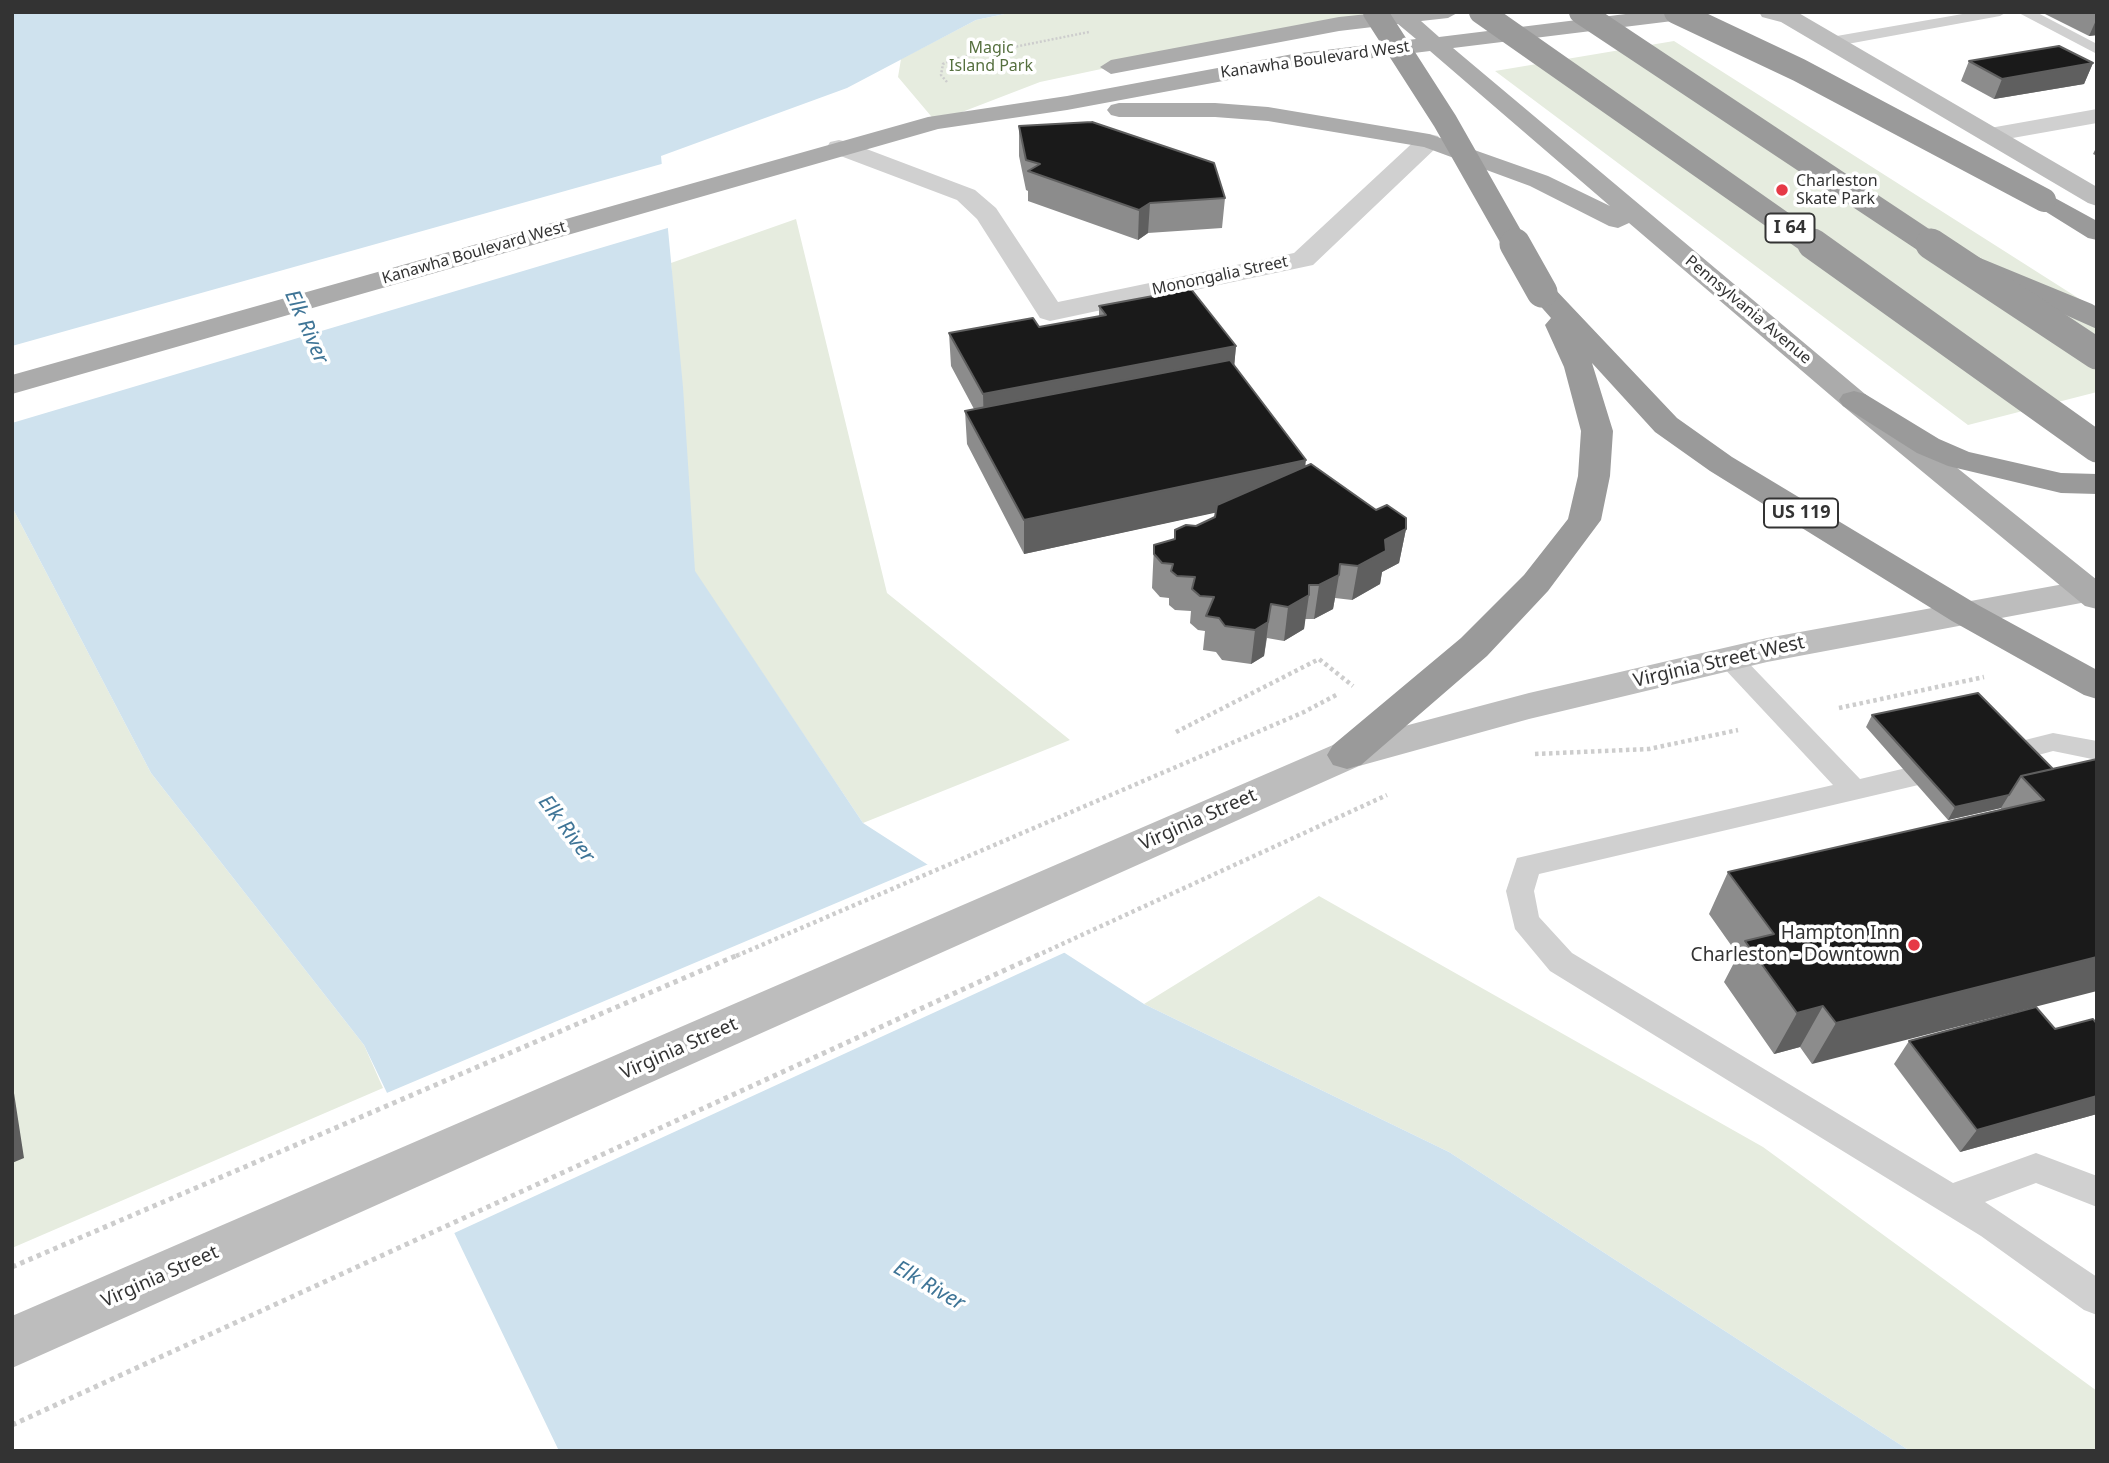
<!DOCTYPE html>
<html>
<head>
<meta charset="utf-8">
<style>
	body { margin:0 }
	#map { position:relative; width:2109px; height:1463px; overflow:hidden; background:#fff; font-family:"Noto Sans",sans-serif }
	canvas { display:block }
	.frame { position:absolute; inset:0; border:14px solid #333; pointer-events:none }
</style>
</head>
<body>
<div id="map">
<canvas width="2109" height="1463"></canvas>
<div class="frame"></div>
</div>
<script>
const ctx = document.querySelector('canvas').getContext('2d');
ctx.lineJoin = 'round';
function fillPath(path, color) {
  ctx.fillStyle = color;
  ctx.fill(path, 'evenodd');
}
function poly(rows) {
  const path = new Path2D();
  for (const r of rows) {
    path.moveTo(r[0], r[1]);
    for (let i = 2; i < r.length; i += 2) path.lineTo(r[i], r[i + 1]);
  }
  return path;
}
function stroke(path, color, width, dash) {
  ctx.strokeStyle = color;
  ctx.lineWidth = width;
  ctx.lineCap = dash ? 'butt' : 'round';
  ctx.setLineDash(dash || []);
  ctx.stroke(path);
}
function drawText(font, color, halo, rows, align = 'center') {
  ctx.font = font + ' "Noto Sans",sans-serif';
  ctx.lineWidth = 7;
  ctx.setLineDash([]);
  ctx.textBaseline = 'middle';
  ctx.strokeStyle = halo;
  ctx.fillStyle = color;
  for (const [text, x, y, turn = 0] of rows) {
    ctx.save();
    ctx.translate(x, y);
    ctx.rotate((+turn || 0) * Math.PI / 180);
    ctx.textAlign = isNaN(turn) ? turn : align;
    if (halo) ctx.strokeText(text, 0, 0);
    ctx.fillText(text, 0, 0);
    ctx.restore();
  }
}
fillPath(poly([
	[1014,12,1448,12,1186,51,1040,82,936,122,898,77,901,59,976,20],
	[1674,41,2097,310,2097,392,1968,425,1495,71],
	[796,219,887,593,1070,740,863,823,694,571,671,263],
	[12,507,151,773,364,1045,383,1088,12,1248],
	[1319,896,1763,1147,2097,1391,2097,1451,1910,1451,1449,1152,1144,1004]
]), '#e6ecdf');
fillPath(poly([
	[12,12,1014,12,976,20,847,88,661,156,683,387,695,571,863,823,1144,1004,1449,1152,1910,1451,559,1451,364,1045,151,773,12,507]
]), '#cfe2ee');
fillPath(poly([
	[665,163,671,227,12,423,12,346],
	[931,863,1068,951,450,1235,382,1095]
]), '#fff');
stroke(poly([
	[947,82,941,75,943,64,954,59,1089,32]
]), '#cdcdcd', 2.5, [2, 2]);
stroke(poly([
	[1839,708,1984,677],
	[1176,732,1319,659,1353,686],
	[1535,754,1649,749,1738,730],
	[736,956,1304,712,1338,694],
	[1036,956,1387,795]
]), '#cdcdcd', 4.5, [3.5, 3.5]);
stroke(poly([
	[12,1267,740,954],
	[12,1425,1040,954]
]), '#cdcdcd', 5, [4.5, 4.5]);
fillPath(poly([
	[1974,12,2007,12,2000,16,1831,47,1823,42,1831,37,1974,12],
	[2017,12,2036,12,2097,44,2097,54,2017,12],
	[1730,651,1739,653,1860,779,1944,759,1953,762,1957,769,1953,776,1944,779,1539,874,1534,891,1539,917,1572,953,1953,1183,2036,1153,2097,1176,2097,1207,2036,1183,1985,1202,2097,1277,2097,1315,2084,1310,1981,1236,1550,971,1515,929,1506,891,1517,858,1833,785,1721,665,1717,659,1721,653,1730,651],
	[2053,733,2097,741,2097,760,2053,751,1998,766,1989,763,1985,756,1989,749,2053,733]
]), '#d0d0d0');
fillPath(poly([
	[2097,109,2097,123,1990,142,1981,140,1978,135,1981,130,1990,128,2097,109],
	[1429,134,1438,136,1441,141,1438,146,1313,265,1050,321,1040,318,977,219,957,200,830,152,827,147,830,142,839,140,848,142,975,190,996,208,1058,302,1294,253,1420,136,1429,134]
]), '#d0d0d0');
fillPath(poly([
	[1759,12,1797,12,2097,187,2097,206,2088,203,1781,22,1762,17,1759,12],
	[2097,578,2097,600,1767,662,1529,719,1359,766,12,1368,12,1316,1333,745,1529,693,1767,638,2097,578]
]), '#bdbdbd');
fillPath(poly([
	[1387,12,1459,12,1448,18,1421,21,1439,37,1642,12,1708,12,1697,18,1453,48,1865,394,2097,580,2097,609,2085,606,1843,406,1629,223,1618,228,1609,226,1530,186,1424,147,1268,121,1215,117,1119,117,1111,115,1107,110,1111,105,1119,103,1215,103,1268,107,1429,134,1548,176,1610,206,1430,51,1293,68,1067,110,938,129,12,394,12,375,928,117,1067,96,1293,54,1416,39,1398,24,1339,31,1111,74,1100,67,1111,60,1339,17,1387,12]
]), '#ababab');
fillPath(poly([
	[2044,192,2097,221,2097,240,2088,238,2035,205,2031,200,2035,195,2044,192],
	[1968,253,2092,304,2097,307,2097,329,1958,267,1954,261,1958,255,1968,253],
	[1542,284,1552,286,1677,418,1732,457,1978,605,2097,670,2097,699,2084,695,1952,621,1710,471,1655,432,1592,363,1613,431,1610,476,1601,520,1548,591,1487,656,1361,765,1347,769,1333,765,1327,755,1333,745,1461,638,1524,575,1568,519,1578,476,1581,431,1564,367,1545,325,1551,318,1528,292,1532,286,1542,284],
	[1854,391,1865,394,1939,439,1969,452,2061,473,2097,474,2097,494,2061,493,1948,466,1917,453,1843,406,1839,400,1843,394,1854,391]
]), '#9a9a9a');
stroke(poly([
	[1375,12,1445,121,1516,246],
	[1481,12,1815,246],
	[1581,12,1933,246],
	[1676,12,1799,70,2044,200]
]), '#9a9a9a', 24);
stroke(poly([
	[1515,244,1542,292],
	[1813,244,2097,447],
	[1931,244,2097,354]
]), '#9a9a9a', 31);
fillPath(poly([
	[2041,12,2097,12,2097,35,2089,36],
	[1969,61,2093,63,2084,84,1994,99,1961,81],
	[1019,126,1225,198,1222,228,1148,233,1138,240,1028,201,1028,191,1026,190,1019,156],
	[2097,146,2097,156,2093,154],
	[1099,306,1236,346,1234,366,1306,466,1406,529,1399,563,1382,572,1380,584,1352,600,1335,598,1333,609,1314,619,1305,619,1304,629,1284,641,1267,638,1264,656,1251,664,1222,660,1216,652,1203,650,1205,631,1198,630,1190,623,1191,611,1175,610,1169,605,1169,598,1160,597,1152,588,1154,545,1174,539,1175,530,1196,526,1215,517,1216,512,1024,554,967,444,965,411,974,409,951,366,949,333,1039,327,1099,317],
	[1872,715,2053,769,2097,759,1812,1064,1800,1047,1774,1054,1724,982,1738,955,1709,914,1728,872,2000,810,2001,808,1948,820,1866,727],
	[2097,1024,2097,1114,1960,1152,1894,1064,1909,1041,2055,1029]
]), '#8c8c8c');
fillPath(poly([
	[2097,18,2097,35,2089,36],
	[2093,63,2084,84,1994,99,2002,79],
	[1150,203,1148,233,1138,240,1139,210],
	[1236,346,1233,379,984,427,983,394],
	[1306,460,1302,494,1024,554,1024,520],
	[1406,529,1399,563,1382,572,1380,584,1352,600,1358,566,1385,540],
	[1339,575,1333,609,1314,619,1319,585],
	[1309,595,1304,629,1284,641,1288,607],
	[1271,604,1264,656,1251,664,1255,630],
	[2009,795,2001,808,1948,820,1955,807],
	[2097,957,2097,991,1812,1064,1836,1023],
	[1823,1006,1800,1047,1774,1054,1797,1013],
	[12,1080,24,1158,12,1163],
	[2097,1096,2097,1114,1960,1152,1977,1130]
]), '#5f5f5f');
const building = poly([
	[2059,46,2093,63,2002,79,1969,61,2059,46],
	[1092,122,1214,163,1225,198,1150,203,1139,210,1028,171,1040,164,1026,160,1019,126,1092,122],
	[1191,289,1236,346,983,394,949,333,1033,318,1039,327,1106,315,1099,306,1191,289],
	[1230,360,1306,460,1024,520,965,411,1230,360],
	[1311,464,1376,510,1387,505,1406,518,1406,529,1385,540,1386,551,1358,566,1340,564,1339,575,1319,585,1309,585,1309,595,1288,607,1271,604,1268,622,1255,630,1225,626,1219,618,1206,616,1214,597,1200,596,1192,589,1195,577,1177,576,1171,571,1173,564,1162,563,1154,554,1154,545,1175,539,1175,530,1186,525,1196,526,1215,517,1217,505,1311,464],
	[1978,693,2053,769,2021,776,2009,795,1955,807,1872,715,1978,693],
	[2097,759,2097,957,1836,1023,1823,1006,1797,1013,1745,941,1774,934,1728,872,2044,800,2021,776,2097,759],
	[2036,1007,2055,1029,2093,1019,2097,1024,2097,1096,1977,1130,1909,1041,2036,1007]
]);
fillPath(building, '#1a1a1a');
stroke(building, '#5f5f5f', 2);
for (const [x, y, r, color] of [
	[1782,190,7,"#e63946"],
	[1914,945,7,"#e63946"]
]) {
  const dot = new Path2D();
  dot.arc(x, y, r, 0, 2 * Math.PI);
  ctx.fillStyle = color;
  ctx.fill(dot);
  stroke(dot, '#fff', 2.5);
}
drawText('16px', '#56703f', '#fff', [
	["Magic",991,48],
	["Island Park",991,66]
]);
drawText('16px', '#333', '#fff', [
	["Kanawha Boulevard West",1315,60,-8],
	["Kanawha Boulevard West",474,253,-16],
	["Monongalia Street",1220,276,-12],
	["Pennsylvania Avenue",1748,310,40]
]);
drawText('16px', '#333', '#fff', [
	["Charleston",1796,181],
	["Skate Park",1796,199]
], 'left');
for (const [x, y, w] of [
	[1790,228,49],
	[1801,513,74]
]) {
  const box = new Path2D();
  box.roundRect(x - w / 2, y - 14.5, w, 29, 5);
  ctx.fillStyle = '#fff';
  ctx.fill(box);
  stroke(box, '#333', 2);
}
drawText('bold 18px', '#333', null, [
	["I 64",1790,228],
	["US 119",1801,513]
]);
drawText('19px', '#333', '#fff', [
	["Virginia Street West",1719,662,-13],
	["Virginia Street",1198,820,-24],
	["Virginia Street",679,1049,-24],
	["Virginia Street",160,1277,-24]
]);
drawText('19px', '#333', '#fff', [
	["Hampton Inn",1900,934],
	["Charleston - Downtown",1900,956]
], 'right');
drawText('italic 21px', '#3f7597', '#fff', [
	["Elk River",306,327,66],
	["Elk River",566,829,53],
	["Elk River",929,1286,30]
]);
</script>
</body>
</html>
